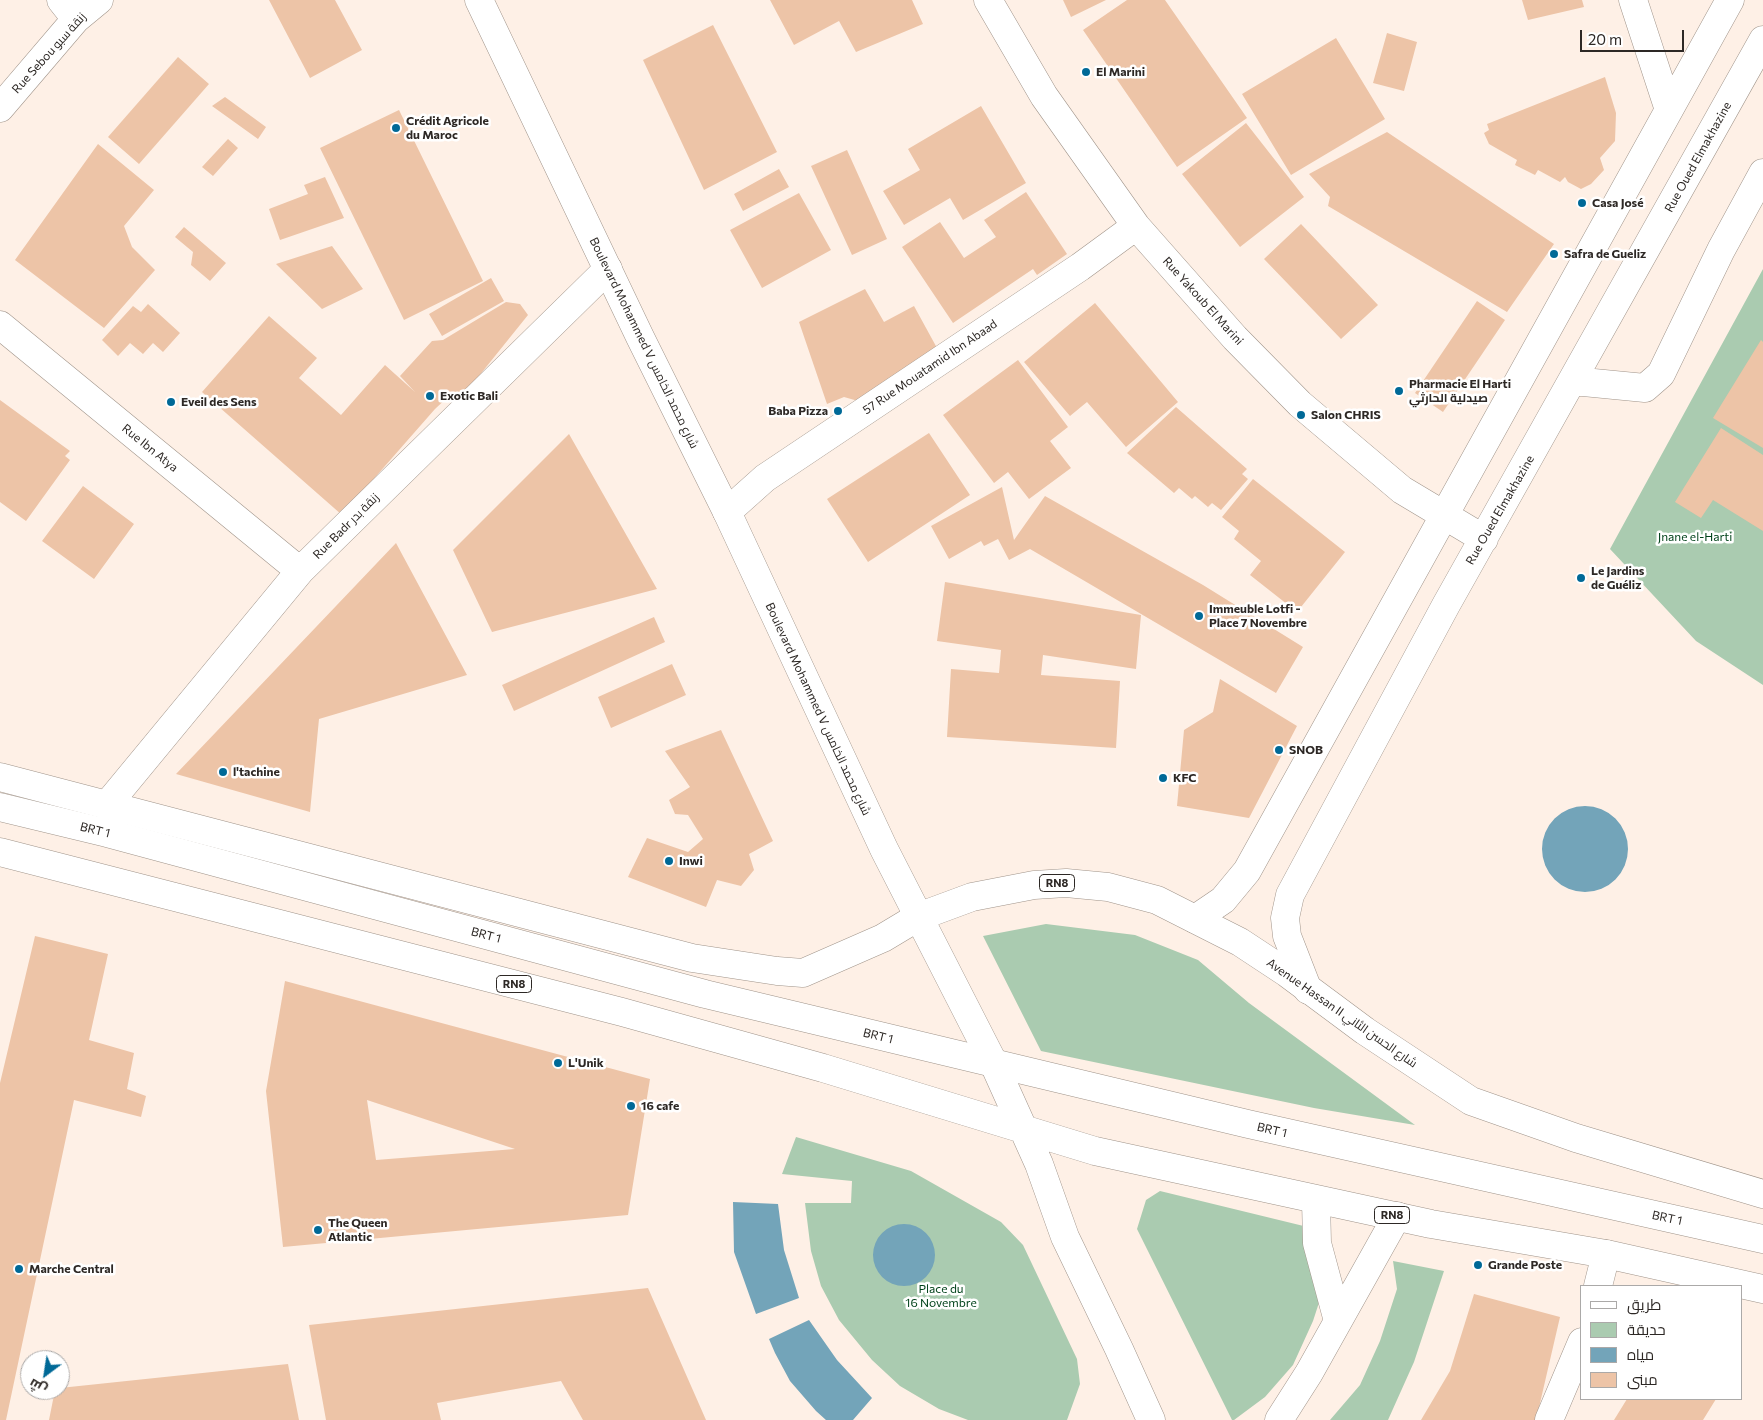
<!DOCTYPE html>
<html>
<head>
<meta charset="utf-8">
<style>
	body { margin:0 }
	#map { position:relative; width:1763px; height:1420px; overflow:hidden; background:#fef0e6; font-family:Commissioner,Cairo,sans-serif }
	canvas { display:block }
	.legend { position:absolute; left:1580px; top:1285px; width:162px; height:115px; box-sizing:border-box; background:#fff; border:1px solid #aba9a8; margin:0; padding:6px 9px; list-style:none; font-size:15px; color:#2d2825 }
	.legend li { display:flex; align-items:center; gap:10px; height:25px }
	.legend b { width:25px; border:1px solid #aba9a8 }
	.north { position:absolute; left:20px; top:1350px; width:50px; height:50px; box-sizing:border-box; background:#fff; border:1px solid #aba9a8; border-radius:50%; rotate:211deg; font-size:14px; font-weight:700; line-height:20px; text-align:center; color:#2d2825 }
	.north::after { content:''; display:block; margin:auto; width:18px; height:22px; background:#006997; clip-path:polygon(50% 0,100% 100%,50% 72%,0 100%) }
	.scale { position:absolute; left:1580px; top:30px; width:104px; height:22px; box-sizing:border-box; border:2px solid #2d2825; border-top:0; padding-left:6px; font-size:15px; line-height:18px; white-space:nowrap; color:#2d2825; -webkit-text-stroke:4px #fff; paint-order:stroke }
</style>
</head>
<body>
<div id="map">
<canvas width="1763" height="1420"></canvas>
<ul class="legend">
<li><b style="height:6px;background:#fff"></b>طريق</li>
<li><b style="height:14px;background:#aacbb0"></b>حديقة</li>
<li><b style="height:14px;background:#73a4b9"></b>مياه</li>
<li><b style="height:14px;background:#edc4a7"></b>مبنى</li>
</ul>
<div class="north">ش</div>
<div class="scale">20 m</div>
</div>
<script>
const ctx = document.querySelector('canvas').getContext('2d');
ctx.lineJoin = 'round';
function fillPath(path, color) {
  ctx.fillStyle = color;
  ctx.fill(path, 'evenodd');
}
function poly(rows) {
  const path = new Path2D();
  for (const r of rows) {
    if (r.length === 3) {
      path.moveTo(r[0] + r[2], r[1]);
      path.arc(r[0], r[1], r[2], 0, 2 * Math.PI);
      continue;
    }
    path.moveTo(r[0], r[1]);
    for (let i = 2; i < r.length; i += 2) path.lineTo(r[i], r[i + 1]);
  }
  return path;
}
function stroke(path, color, width, dash) {
  ctx.strokeStyle = color;
  ctx.lineWidth = width;
  ctx.lineCap = dash ? 'butt' : 'round';
  ctx.setLineDash(dash || []);
  ctx.stroke(path);
}
function drawText(font, color, halo, rows, align = 'center') {
  ctx.font = font + ' Commissioner,Cairo,sans-serif';
  ctx.lineWidth = 5;
  ctx.setLineDash([]);
  ctx.textBaseline = 'middle';
  ctx.strokeStyle = halo;
  ctx.fillStyle = color;
  for (const [text, x, y, turn = 0] of rows) {
    ctx.save();
    ctx.translate(x, y);
    ctx.rotate((+turn || 0) * Math.PI / 180);
    ctx.textAlign = isNaN(turn) ? turn : align;
    if (halo) ctx.strokeText(text, 0, 0);
    ctx.fillText(text, 0, 0);
    ctx.restore();
  }
}
fillPath(poly([
	[1763,269,1763,685,1696,641,1610,549],
	[1046,924,1135,935,1198,960,1249,1003,1415,1125,1314,1108,1041,1051,983,936],
	[796,1137,911,1171,1001,1222,1023,1245,1077,1359,1080,1384,1067,1420,968,1420,939,1409,900,1386,872,1360,839,1320,821,1286,811,1251,805,1203,851,1203,852,1181,782,1174],
	[1160,1191,1320,1230,1330,1269,1313,1321,1293,1365,1265,1397,1234,1420,1232,1420,1137,1229,1146,1200],
	[1393,1261,1444,1271,1414,1362,1388,1420,1330,1420,1360,1385,1380,1341,1397,1289]
]), '#aacbb0');
fillPath(poly([
	[1585,849,43],
	[733,1202,778,1204,784,1250,799,1298,756,1314,734,1252],
	[904,1255,31],
	[809,1320,837,1360,872,1398,853,1420,826,1420,816,1411,790,1381,775,1353,769,1339]
]), '#73a4b9');
fillPath(poly([
	[269,0,335,0,362,50,310,78],
	[770,0,912,0,923,24,856,52,839,21,794,45],
	[1063,0,1106,0,1071,17],
	[1127,0,1165,0,1247,118,1177,167,1083,30],
	[1522,0,1582,0,1584,7,1528,20],
	[713,25,777,152,704,190,643,60],
	[1387,33,1417,42,1404,91,1373,83],
	[1336,38,1385,119,1291,175,1242,94],
	[178,57,209,84,139,164,108,137],
	[1605,77,1616,113,1615,141,1600,158,1604,170,1591,184,1581,189,1568,182,1565,177,1560,182,1538,170,1535,175,1515,165,1517,160,1489,144,1484,133,1489,130,1487,124],
	[225,97,266,127,258,139,212,106],
	[981,106,1026,183,963,220,950,198,904,225,883,191,920,170,908,149],
	[399,110,483,281,404,320,320,148],
	[1246,123,1304,197,1240,247,1182,174],
	[1387,132,1554,244,1507,312,1328,206,1330,197,1309,174],
	[228,139,238,148,213,176,202,167],
	[98,144,154,190,124,226,132,247,155,270,104,328,15,260],
	[847,150,887,239,852,255,811,166],
	[779,169,789,187,743,211,734,194],
	[325,177,344,218,280,240,269,209,308,194,304,185],
	[1026,192,1067,254,1037,275,1033,269,953,323,902,247,940,222,964,258,996,237,984,220],
	[799,193,831,250,762,288,730,230],
	[1301,224,1378,305,1341,339,1264,259],
	[184,227,226,263,210,281,191,265,193,252,175,237],
	[332,246,363,289,322,309,276,264],
	[491,278,504,301,442,336,429,314],
	[865,289,884,322,914,306,937,348,865,403,844,397,827,404,799,322],
	[1477,301,1505,320,1443,412,1415,393],
	[506,302,520,304,528,315,458,402,450,395,435,409,342,515,202,392,269,316,317,358,299,378,341,415,385,365,415,392,400,376,432,341,443,340],
	[1095,303,1178,402,1126,447,1087,402,1070,416,1024,362],
	[148,304,180,333,163,352,153,343,143,354,130,343,118,356,102,340,133,306,141,312],
	[1761,340,1763,342,1763,448,1713,418],
	[1018,360,1068,427,1050,441,1071,468,1029,499,1008,472,994,483,943,415],
	[0,400,70,451,65,456,70,460,26,521,0,502],
	[1176,407,1247,469,1242,474,1248,479,1221,510,1212,503,1208,507,1195,496,1192,499,1179,488,1174,493,1127,453],
	[1721,428,1763,455,1763,531,1713,500,1701,518,1675,502],
	[929,433,970,495,868,562,827,499],
	[569,434,657,589,492,632,453,550],
	[1253,479,1345,552,1297,612,1250,575,1261,561,1234,539,1239,531,1222,517],
	[83,486,134,524,94,579,42,541],
	[1002,487,1014,540,1045,496,1203,585,1303,647,1276,693,1030,549,1009,560,998,539,984,546,981,541,949,559,931,526],
	[396,543,467,675,319,719,310,812,176,774],
	[945,582,1141,615,1136,669,1043,655,1041,675,1120,681,1116,748,947,737,951,669,999,673,1001,650,937,641],
	[654,617,665,642,514,711,502,685],
	[672,664,686,695,611,728,598,697],
	[1220,679,1297,726,1249,818,1177,806,1184,730,1213,712],
	[721,730,773,841,749,854,754,870,741,886,717,880,706,907,628,877,647,838,688,852,703,839,688,815,675,814,669,800,690,787,665,751],
	[35,936,108,954,89,1040,134,1053,127,1089,146,1096,141,1117,74,1100,6,1420,0,1420,0,1083],
	[285,981,650,1079,628,1215,283,1247,266,1091],
	[367,1100,515,1149,376,1160],
	[648,1288,706,1420,583,1420,561,1381,437,1403,441,1420,326,1420,309,1325],
	[1474,1294,1560,1317,1537,1416,1543,1420,1421,1420,1450,1371],
	[288,1364,299,1420,49,1420,55,1390,60,1388],
	[1627,1399,1716,1399,1703,1420,1614,1420]
]), '#edc4a7');
const minor = poly([
	[61,0,76,19],
	[988,0,1044,96,1136,226,1235,338,1300,404,1402,490,1484,539],
	[1633,0,1669,110],
	[0,108,76,19,99,0],
	[0,325,300,571],
	[1573,381,1645,388,1661,374,1721,250,1763,173],
	[727,512,765,478,1080,267,1136,226],
	[107,805,300,571,608,269],
	[0,807,107,833,705,994,1248,1124,1763,1239],
	[1195,919,1223,900,1247,871,1730,0],
	[1308,990,1287,936,1285,918,1290,895,1446,605,1763,40],
	[1316,1200,1317,1243,1338,1321],
	[1598,1286,1606,1254],
	[1279,1420,1309,1373,1397,1216],
	[1549,1420,1582,1342]
]);
const major = poly([
	[479,0,640,337,727,512,884,849,994,1064,1039,1164,1065,1237,1119,1349,1151,1420],
	[0,777,692,958,777,971,803,973,883,938,918,917,972,897,1034,885,1066,883,1108,887,1157,900,1240,942,1287,973,1365,1031,1471,1101,1576,1138,1763,1194],
	[0,852,622,1012,823,1068,1095,1151,1431,1224,1606,1254,1763,1289]
]);
stroke(minor, '#a0948a', 29);
stroke(major, '#a0948a', 29);
stroke(minor, '#fff', 28);
stroke(major, '#fff', 28);
for (const [x, y, r, color] of [
	[1086,72,5,"#006997"],
	[396,128,5,"#006997"],
	[1582,203,5,"#006997"],
	[1554,254,5,"#006997"],
	[1399,391,5,"#006997"],
	[430,396,5,"#006997"],
	[171,402,5,"#006997"],
	[838,411,5,"#006997"],
	[1301,415,5,"#006997"],
	[1581,578,5,"#006997"],
	[1199,616,5,"#006997"],
	[1279,750,5,"#006997"],
	[223,772,5,"#006997"],
	[1163,778,5,"#006997"],
	[669,861,5,"#006997"],
	[558,1063,5,"#006997"],
	[631,1106,5,"#006997"],
	[318,1230,5,"#006997"],
	[1478,1265,5,"#006997"],
	[19,1269,5,"#006997"]
]) {
  const dot = new Path2D();
  dot.arc(x, y, r, 0, 2 * Math.PI);
  ctx.fillStyle = color;
  ctx.fill(dot);
  stroke(dot, '#fff', 2);
}
for (const [x, y, w] of [
	[1057,883,35],
	[514,984,35],
	[1392,1215,35]
]) {
  const box = new Path2D();
  box.roundRect(x - w / 2, y - 8.5, w, 17, 4);
  ctx.fillStyle = '#fff';
  ctx.fill(box);
  stroke(box, '#2d2825', 1);
}
drawText('bold 11px', '#2d2825', null, [
	["RN8",1057,883],
	["RN8",514,984],
	["RN8",1392,1215]
]);
drawText('12px', '#2d2825', '#fff', [
	["Rue Sebou زنقة سبو",49,53,-48],
	["Rue Oued Elmakhazine",1698,157,-61],
	["Rue Yakoub El Marini",1203,301,48],
	["Boulevard Mohammed V شارع محمد الخامس",644,343,64],
	["57 Rue Mouatamid Ibn Abaad",930,367,-34],
	["Rue Ibn Atya",150,448,39],
	["Rue Oued Elmakhazine",1500,510,-60],
	["Rue Badr زنقة بدر",346,526,-45],
	["Boulevard Mohammed V شارع محمد الخامس",818,709,65],
	["BRT 1",95,830,14],
	["BRT 1",486,935,15],
	["Avenue Hassan II شارع الحسن الثاني",1342,1013,35],
	["BRT 1",878,1036,14],
	["BRT 1",1272,1130,13],
	["BRT 1",1667,1218,12]
]);
drawText('bold 12px', '#2d2825', '#fff', [
	["El Marini",1096,72],
	["Crédit Agricole",406,121],
	["du Maroc",406,135],
	["Casa José",1592,203],
	["Safra de Gueliz",1564,254],
	["Pharmacie El Harti",1409,384],
	["صيدلية الحارثي",1409,398],
	["Exotic Bali",440,396],
	["Eveil des Sens",181,402],
	["Baba Pizza",828,411,"right"],
	["Salon CHRIS",1311,415],
	["Le Jardins",1591,571],
	["de Guéliz",1591,585],
	["Immeuble Lotfi -",1209,609],
	["Place 7 Novembre",1209,623],
	["SNOB",1289,750],
	["l'tachine",233,772],
	["KFC",1173,778],
	["Inwi",679,861],
	["L'Unik",568,1063],
	["16 cafe",641,1106],
	["The Queen",328,1223],
	["Atlantic",328,1237],
	["Grande Poste",1488,1265],
	["Marche Central",29,1269]
], 'left');
drawText('12px', '#00421a', '#fff', [
	["Jnane el-Harti",1695,537],
	["Place du",941,1289],
	["16 Novembre",941,1303]
]);
</script>
</body>
</html>
